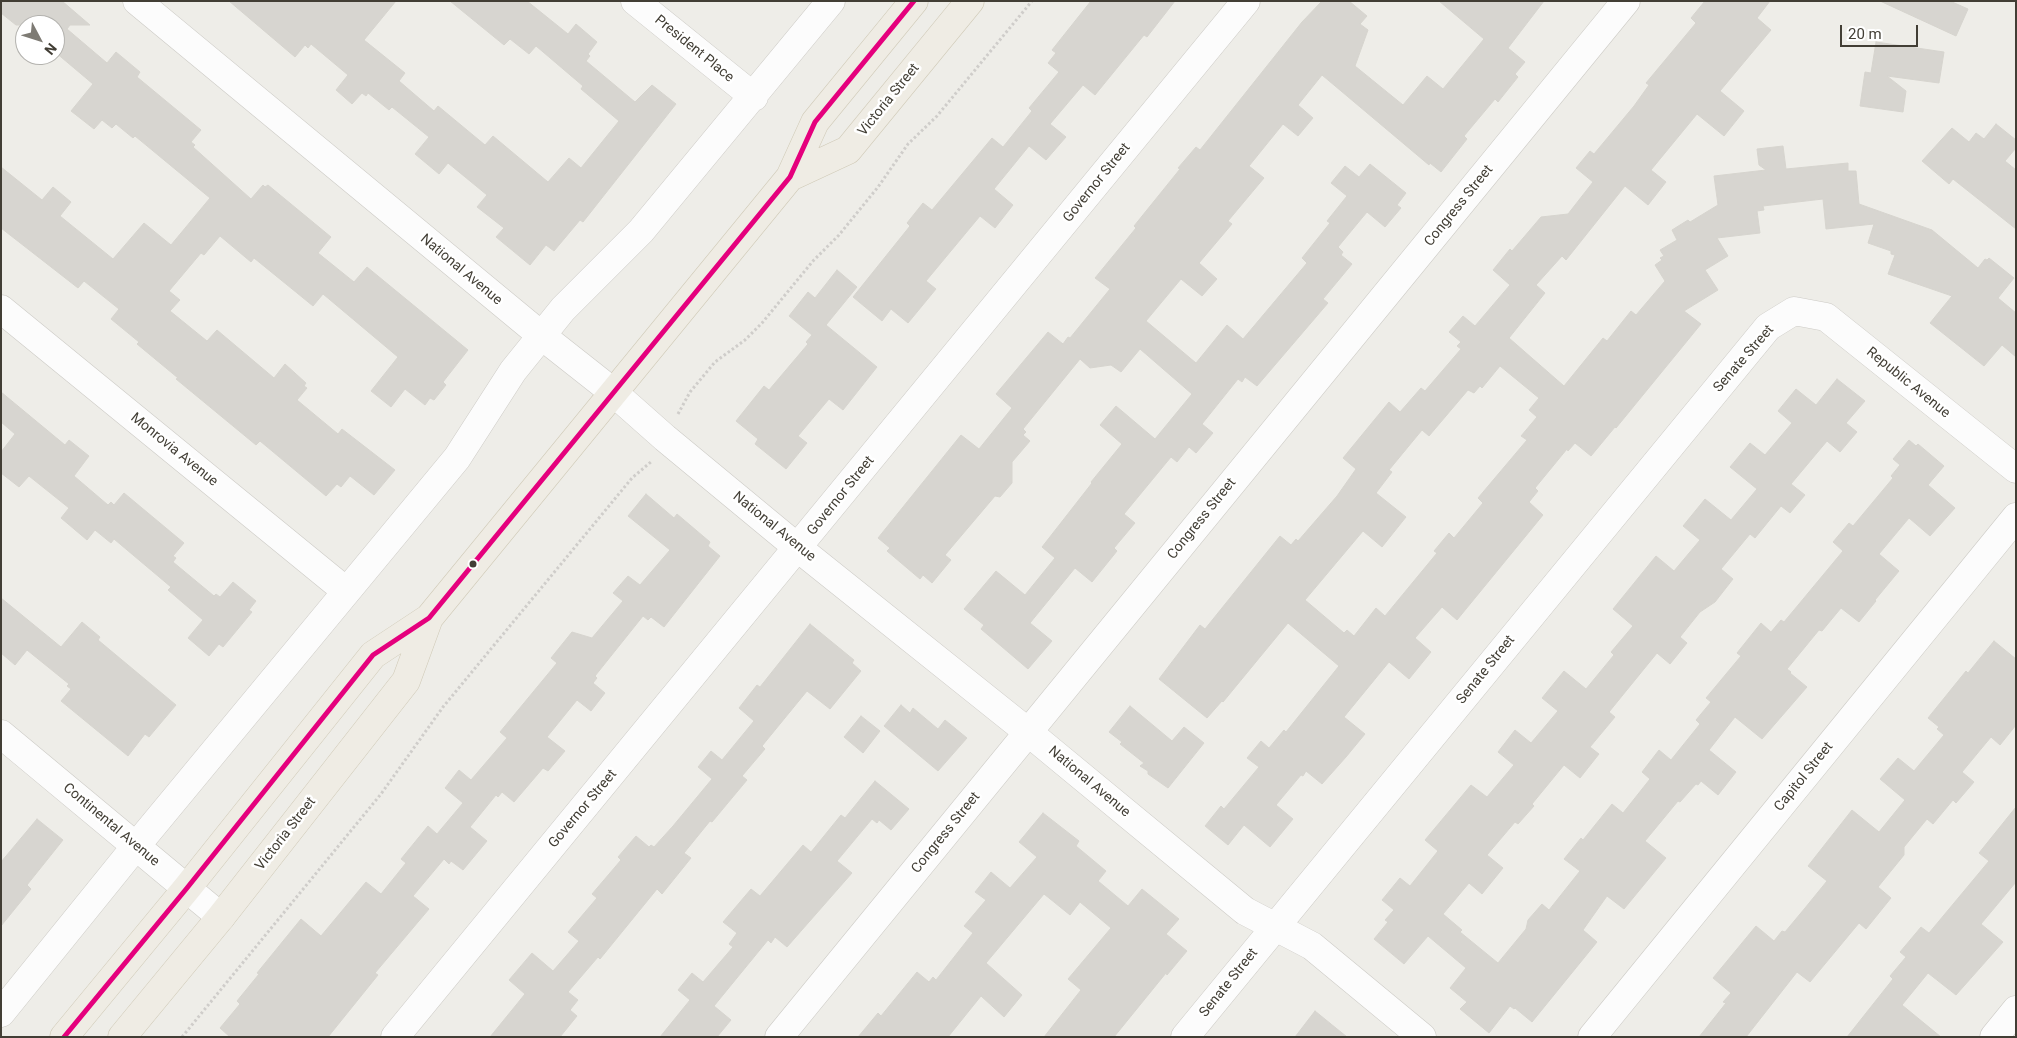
<!DOCTYPE html>
<html>
<head>
<meta charset="utf-8">
<style>
	body { margin:0 }
	#map { position:relative; width:2017px; height:1038px; overflow:hidden; background:#eeede8; font-family:Roboto,sans-serif }
	canvas { display:block }
	.frame { position:absolute; inset:0; border:2px solid #423e35; pointer-events:none }
	.north { position:absolute; left:15px; top:15px; width:50px; height:50px; box-sizing:border-box; background:#fff; border:1px solid #b3b2ae; border-radius:50%; rotate:130deg; font-size:14px; font-weight:700; line-height:20px; text-align:center; color:#423e35 }
	.north::after { content:''; display:block; margin:auto; width:18px; height:22px; background:#7e7b74; clip-path:polygon(50% 0,100% 100%,50% 72%,0 100%) }
	.scale { position:absolute; left:1840px; top:25px; width:78px; height:22px; box-sizing:border-box; border:2px solid #423e35; border-top:0; padding-left:6px; font-size:15px; line-height:18px; white-space:nowrap; color:#423e35; -webkit-text-stroke:4px #fff; paint-order:stroke }
</style>
</head>
<body>
<div id="map">
<canvas width="2017" height="1038"></canvas>
<div class="frame"></div>
<div class="north">N</div>
<div class="scale">20 m</div>
</div>
<script>
const ctx = document.querySelector('canvas').getContext('2d');
ctx.lineJoin = 'round';
function fillPath(path, color) {
  ctx.fillStyle = color;
  ctx.fill(path, 'evenodd');
}
function poly(rows) {
  const path = new Path2D();
  for (const r of rows) {
    path.moveTo(r[0], r[1]);
    for (let i = 2; i < r.length; i += 2) path.lineTo(r[i], r[i + 1]);
  }
  return path;
}
function stroke(path, color, width, dash) {
  ctx.strokeStyle = color;
  ctx.lineWidth = width;
  ctx.lineCap = dash ? 'butt' : 'round';
  ctx.setLineDash(dash || []);
  ctx.stroke(path);
}
function drawText(font, color, halo, rows, align = 'center') {
  ctx.font = font + ' Roboto,sans-serif';
  ctx.lineWidth = 5;
  ctx.setLineDash([]);
  ctx.textBaseline = 'middle';
  ctx.strokeStyle = halo;
  ctx.fillStyle = color;
  for (const [text, x, y, turn = 0] of rows) {
    ctx.save();
    ctx.translate(x, y);
    ctx.rotate((+turn || 0) * Math.PI / 180);
    ctx.textAlign = isNaN(turn) ? turn : align;
    if (halo) ctx.strokeText(text, 0, 0);
    ctx.fillText(text, 0, 0);
    ctx.restore();
  }
}
const building = poly([
	[1,1,62,1,90,25,70,25,67,29,107,63,116,52,140,72,137,77,201,130,191,142,195,145,193,147,251,199,263,185,265,187,268,185,331,237,318,253,354,282,367,267,468,350,443,382,446,385,434,400,430,398,425,405,405,389,391,407,371,391,398,357,323,294,313,306,254,258,251,262,220,236,204,255,201,253,169,291,180,300,170,311,207,341,217,330,274,378,285,364,306,383,304,386,307,388,297,400,338,434,342,429,395,470,374,495,350,476,341,487,337,484,326,496,260,441,256,445,176,379,178,378,137,344,139,342,111,319,119,309,84,281,78,288,1,228,1,167,42,200,53,187,71,202,60,216,113,259,144,223,171,245,210,198,135,136,133,138,116,124,112,128,102,120,94,129,71,111,93,84,55,52,55,25,16,25,1,13,1,1],
	[229,1,396,1,364,40,405,73,399,81,434,111,438,106,485,145,493,136,548,182,569,158,581,168,619,121,581,89,583,86,536,46,529,54,510,39,504,45,450,1,527,1,568,34,576,24,597,42,588,54,590,56,586,61,635,102,652,85,676,104,583,222,580,220,554,251,546,245,530,265,496,237,504,228,477,207,487,195,448,163,439,174,415,154,429,137,392,107,389,110,368,93,366,96,362,93,352,104,336,90,348,75,311,44,308,48,305,45,295,57,229,1],
	[1091,1,1175,1,1147,37,1144,35,1095,95,1083,85,1050,124,1066,137,1046,160,1029,146,994,189,1013,205,995,228,980,216,926,281,936,289,908,323,891,309,882,321,853,297,910,226,907,223,923,203,932,210,992,138,1003,147,1032,111,1029,108,1059,72,1048,63,1056,53,1052,50,1091,1],
	[1322,1,1349,1,1367,16,1360,24,1368,30,1355,66,1403,105,1427,76,1443,89,1484,39,1439,1,1544,1,1508,48,1525,62,1515,74,1518,77,1498,102,1495,99,1464,136,1467,139,1441,172,1430,163,1429,165,1322,75,1298,105,1313,118,1298,136,1283,124,1249,166,1264,178,1228,221,1232,224,1199,263,1217,279,1202,296,1181,279,1146,321,1196,363,1227,325,1243,339,1307,263,1302,258,1330,223,1327,221,1347,196,1331,183,1345,166,1359,177,1370,164,1406,193,1397,205,1401,208,1385,227,1367,212,1338,247,1343,252,1341,255,1352,264,1323,299,1328,303,1257,386,1245,377,1242,382,1238,379,1202,424,1213,433,1196,453,1189,447,1177,462,1171,457,1124,514,1135,523,1114,548,1117,551,1092,582,1075,568,1030,623,1052,641,1028,669,981,629,984,625,964,609,996,571,1025,595,1055,558,1042,547,1092,483,1091,482,1122,444,1100,425,1116,406,1155,439,1192,394,1140,349,1121,372,1111,365,1090,368,1080,359,1023,429,1026,432,1023,435,1030,441,1012,462,1012,483,1000,497,995,496,945,555,951,560,932,583,923,575,920,579,887,551,890,548,878,538,961,435,979,449,1012,408,996,394,1048,332,1063,344,1068,337,1070,338,1110,289,1095,278,1136,228,1134,226,1180,169,1178,168,1196,147,1200,150,1302,22,1322,1],
	[1705,1,1770,1,1757,18,1771,30,1720,91,1744,111,1724,136,1697,114,1651,170,1666,182,1648,205,1625,186,1566,260,1562,256,1536,285,1545,293,1509,338,1564,386,1603,338,1607,341,1631,311,1636,315,1665,281,1655,265,1662,260,1660,258,1664,256,1660,250,1677,240,1672,230,1688,220,1690,222,1718,205,1714,176,1766,170,1759,165,1757,149,1783,146,1786,169,1848,163,1848,171,1856,171,1859,204,1932,230,1978,268,1985,259,1987,260,1989,258,2014,278,1998,298,2016,313,2016,357,2002,345,1984,366,1930,323,1952,296,1888,274,1895,255,1891,254,1891,251,1868,243,1874,224,1826,229,1823,199,1763,206,1764,210,1757,211,1760,233,1717,238,1728,256,1705,270,1718,290,1684,311,1701,324,1616,428,1615,427,1591,456,1575,443,1568,451,1567,449,1535,488,1538,491,1529,502,1543,515,1457,620,1442,607,1415,638,1431,652,1409,679,1389,662,1344,717,1365,734,1346,757,1322,784,1306,771,1303,776,1301,775,1276,805,1293,819,1270,847,1244,825,1228,845,1205,826,1221,806,1224,809,1259,767,1247,758,1261,741,1269,748,1284,730,1286,732,1339,666,1288,623,1223,702,1222,701,1207,718,1159,679,1200,625,1205,629,1280,536,1291,545,1296,539,1298,541,1337,496,1356,469,1343,458,1389,402,1400,412,1421,388,1425,391,1461,349,1457,346,1461,342,1449,332,1463,316,1475,326,1510,285,1493,270,1510,249,1512,251,1541,217,1568,214,1593,182,1576,168,1590,151,1594,154,1634,106,1649,85,1646,83,1696,23,1691,18,1705,1],
	[1500,366,1539,398,1529,410,1537,417,1521,436,1527,440,1478,498,1483,503,1454,538,1449,533,1434,551,1437,553,1385,616,1376,608,1354,636,1347,630,1344,633,1305,600,1363,531,1382,547,1406,517,1376,493,1392,472,1389,470,1422,430,1429,436,1468,390,1474,393,1480,386,1482,388,1500,366],
	[1880,1,1950,1,1968,9,1956,36,1880,1],
	[1876,42,1944,52,1939,83,1887,76,1906,91,1903,112,1860,106,1865,72,1871,73,1876,42],
	[1996,124,2016,140,2016,148,2005,161,2016,170,2016,229,1953,179,1949,184,1922,161,1952,128,1969,142,1976,133,1984,139,1996,124],
	[837,270,857,287,826,325,877,367,843,410,829,399,798,436,807,443,786,469,755,444,758,439,736,421,764,386,769,390,808,344,806,342,812,335,789,316,808,292,815,298,837,270],
	[1837,379,1865,401,1846,423,1857,432,1840,452,1827,441,1791,484,1805,495,1790,513,1781,506,1755,538,1750,534,1721,569,1733,579,1715,602,1700,612,1680,637,1687,643,1670,664,1657,653,1609,712,1615,717,1590,747,1599,754,1580,778,1564,765,1532,804,1534,806,1518,824,1515,822,1487,855,1503,868,1482,894,1469,883,1443,914,1462,930,1460,932,1498,963,1526,929,1528,920,1542,904,1549,910,1580,871,1564,859,1581,838,1583,840,1612,804,1623,813,1650,779,1642,772,1659,750,1671,760,1700,724,1696,720,1711,702,1706,698,1741,656,1737,653,1761,623,1771,632,1781,620,1784,622,1843,551,1833,542,1849,523,1853,526,1893,478,1891,476,1900,465,1893,459,1909,440,1916,446,1918,444,1944,466,1928,485,1955,508,1930,536,1909,518,1879,554,1899,571,1875,600,1876,601,1859,622,1841,608,1822,631,1819,630,1787,669,1791,672,1790,673,1807,687,1762,739,1735,717,1709,750,1736,772,1718,795,1701,781,1698,785,1696,784,1680,802,1678,801,1645,841,1666,858,1624,909,1607,896,1583,930,1597,942,1532,1022,1515,1008,1514,1009,1510,1006,1489,1033,1460,1009,1467,1002,1450,988,1466,968,1428,936,1404,964,1374,939,1388,922,1385,920,1394,910,1382,900,1400,878,1410,886,1438,851,1425,840,1471,785,1487,797,1514,765,1498,752,1515,730,1531,743,1558,711,1542,698,1564,671,1586,689,1614,655,1611,652,1633,626,1613,609,1656,556,1674,571,1700,540,1683,526,1705,499,1731,520,1757,489,1730,467,1750,443,1765,455,1792,423,1778,411,1796,389,1816,405,1837,379],
	[1,392,65,445,69,440,89,456,74,476,108,505,111,502,114,505,124,493,184,543,173,556,176,558,173,562,214,596,216,594,220,597,233,582,256,601,249,610,252,612,223,647,219,644,209,656,188,638,203,620,168,590,171,587,114,539,111,543,95,530,87,540,61,518,69,508,29,476,19,487,1,473,1,452,15,434,1,422,1,392],
	[646,494,674,518,677,514,710,542,708,546,720,556,664,627,651,617,648,620,643,616,595,676,597,678,593,683,605,693,591,711,577,700,547,737,565,751,548,771,543,768,514,802,502,792,498,797,496,795,470,827,487,841,463,870,451,861,449,864,444,859,413,896,429,909,375,973,378,975,328,1037,230,1037,220,1028,240,1004,237,1001,259,974,257,973,301,919,321,936,366,882,381,894,406,863,401,859,428,826,437,834,463,803,445,788,459,770,471,780,507,738,500,732,557,663,551,658,572,632,592,638,623,601,613,593,628,576,640,585,670,550,628,516,646,494],
	[1,598,61,647,82,622,100,637,98,640,176,705,149,737,145,734,128,756,61,701,71,689,67,686,69,684,27,650,15,665,1,653,1,598],
	[810,624,854,660,852,663,861,671,830,709,807,691,762,746,765,749,742,776,747,780,712,822,710,821,684,853,691,858,662,894,657,889,600,959,598,957,568,992,578,1000,570,1010,577,1016,560,1037,490,1037,525,994,509,980,532,953,553,971,579,941,568,932,597,898,592,894,621,860,618,857,636,836,649,847,651,845,654,847,673,826,712,779,698,767,711,751,722,760,754,721,739,708,757,685,760,687,810,624],
	[1994,641,2016,659,2016,725,2000,745,1991,737,1962,772,1974,782,1956,803,1953,800,1933,824,1927,819,1904,847,1904,855,1878,887,1891,898,1866,929,1859,923,1810,982,1797,972,1746,1037,1699,1037,1726,1003,1723,1002,1731,993,1713,978,1756,926,1774,941,1782,931,1785,932,1805,908,1827,881,1808,866,1852,810,1879,832,1905,800,1880,779,1898,758,1914,771,1944,735,1937,729,1939,727,1928,718,1966,671,1968,673,1994,641],
	[901,705,910,713,913,708,938,729,945,720,967,738,938,771,884,726,901,705],
	[1130,706,1172,741,1184,727,1204,743,1168,788,1148,774,1148,771,1140,766,1144,763,1120,744,1122,742,1109,732,1130,706],
	[861,716,880,731,863,753,844,737,861,716],
	[875,781,909,809,891,830,879,820,877,823,872,819,837,861,852,873,787,947,775,937,771,943,768,940,714,1006,731,1020,717,1037,660,1037,690,1000,678,990,692,973,703,982,733,947,729,944,737,933,723,922,751,889,760,896,803,845,811,852,841,815,845,818,875,781],
	[2016,807,2016,882,1981,924,2003,942,1956,995,1928,973,1902,1005,1941,1037,1847,1037,1893,979,1890,976,1906,957,1900,952,1921,927,1929,933,1989,861,1979,853,2016,807],
	[1043,813,1079,841,1076,846,1106,871,1098,881,1128,906,1142,889,1179,919,1166,934,1187,951,1167,975,1166,973,1114,1037,1044,1037,1081,990,1068,979,1111,928,1080,902,1070,915,1044,894,986,963,1022,995,1004,1017,981,996,948,1037,858,1037,878,1013,881,1016,917,972,929,982,933,977,936,980,973,933,964,926,986,900,975,892,991,872,1010,888,1037,857,1019,842,1043,813],
	[37,819,63,840,27,885,31,889,1,926,1,862,37,819],
	[1315,1011,1347,1037,1295,1037,1315,1011]
]);
fillPath(building, '#d7d5d0');
stroke(building, '#d6d4ce', 1);
const minor = poly([
	[137,1,542,336,613,392,665,438,798,548,1028,732,1245,911,1312,946,1422,1037],
	[635,1,754,97],
	[1,309,346,591],
	[1,734,221,917],
	[1,1013,136,846,457,458,513,371,563,309,641,231,831,1],
	[395,1037,1246,1],
	[779,1037,1626,1],
	[1185,1037,1768,327,1794,311,1826,317,2016,469],
	[1592,1037,2016,517],
	[1994,1037,2016,1010]
]);
const major = poly([
	[790,177,848,150,970,1],
	[64,1037,187,888,373,655,429,618,790,177,815,122,914,1],
	[122,1037,221,917,406,681,429,618]
]);
stroke(minor, '#cccac5', 29);
stroke(major, '#cfc9b6', 29);
stroke(poly([
	[678,414,690,392,715,362,745,340,762,323,813,261,839,235,878,187,908,144,937,116,1032,1],
	[182,1037,381,794,443,707,632,478,652,461]
]), '#cfcdca', 3, [2.5, 2.5]);
stroke(minor, '#fcfcfc', 28);
stroke(major, '#efece4', 28);
stroke(poly([
	[64,1037,187,888,373,655,429,618,790,177,815,122,914,1]
]), '#e5007d', 5);
for (const [x, y, r, color] of [
	[473,564,4.5,"#423e35"]
]) {
  const dot = new Path2D();
  dot.arc(x, y, r, 0, 2 * Math.PI);
  ctx.fillStyle = color;
  ctx.fill(dot);
  stroke(dot, '#fff', 2);
}
drawText('14px', '#423e35', '#fff', [
	["President Place",694,49,39],
	["Victoria Street",889,100,-51],
	["Governor Street",1097,183,-51],
	["Congress Street",1459,206,-51],
	["National Avenue",461,270,40],
	["Senate Street",1744,359,-49],
	["Republic Avenue",1908,383,39],
	["Monrovia Avenue",174,450,39],
	["Governor Street",841,496,-51],
	["Congress Street",1202,519,-51],
	["National Avenue",774,527,39],
	["Senate Street",1486,670,-51],
	["Capitol Street",1804,777,-51],
	["National Avenue",1089,782,40],
	["Governor Street",583,809,-50],
	["Continental Avenue",111,825,40],
	["Congress Street",946,833,-51],
	["Victoria Street",286,834,-52],
	["Senate Street",1229,983,-51]
]);
</script>
</body>
</html>
